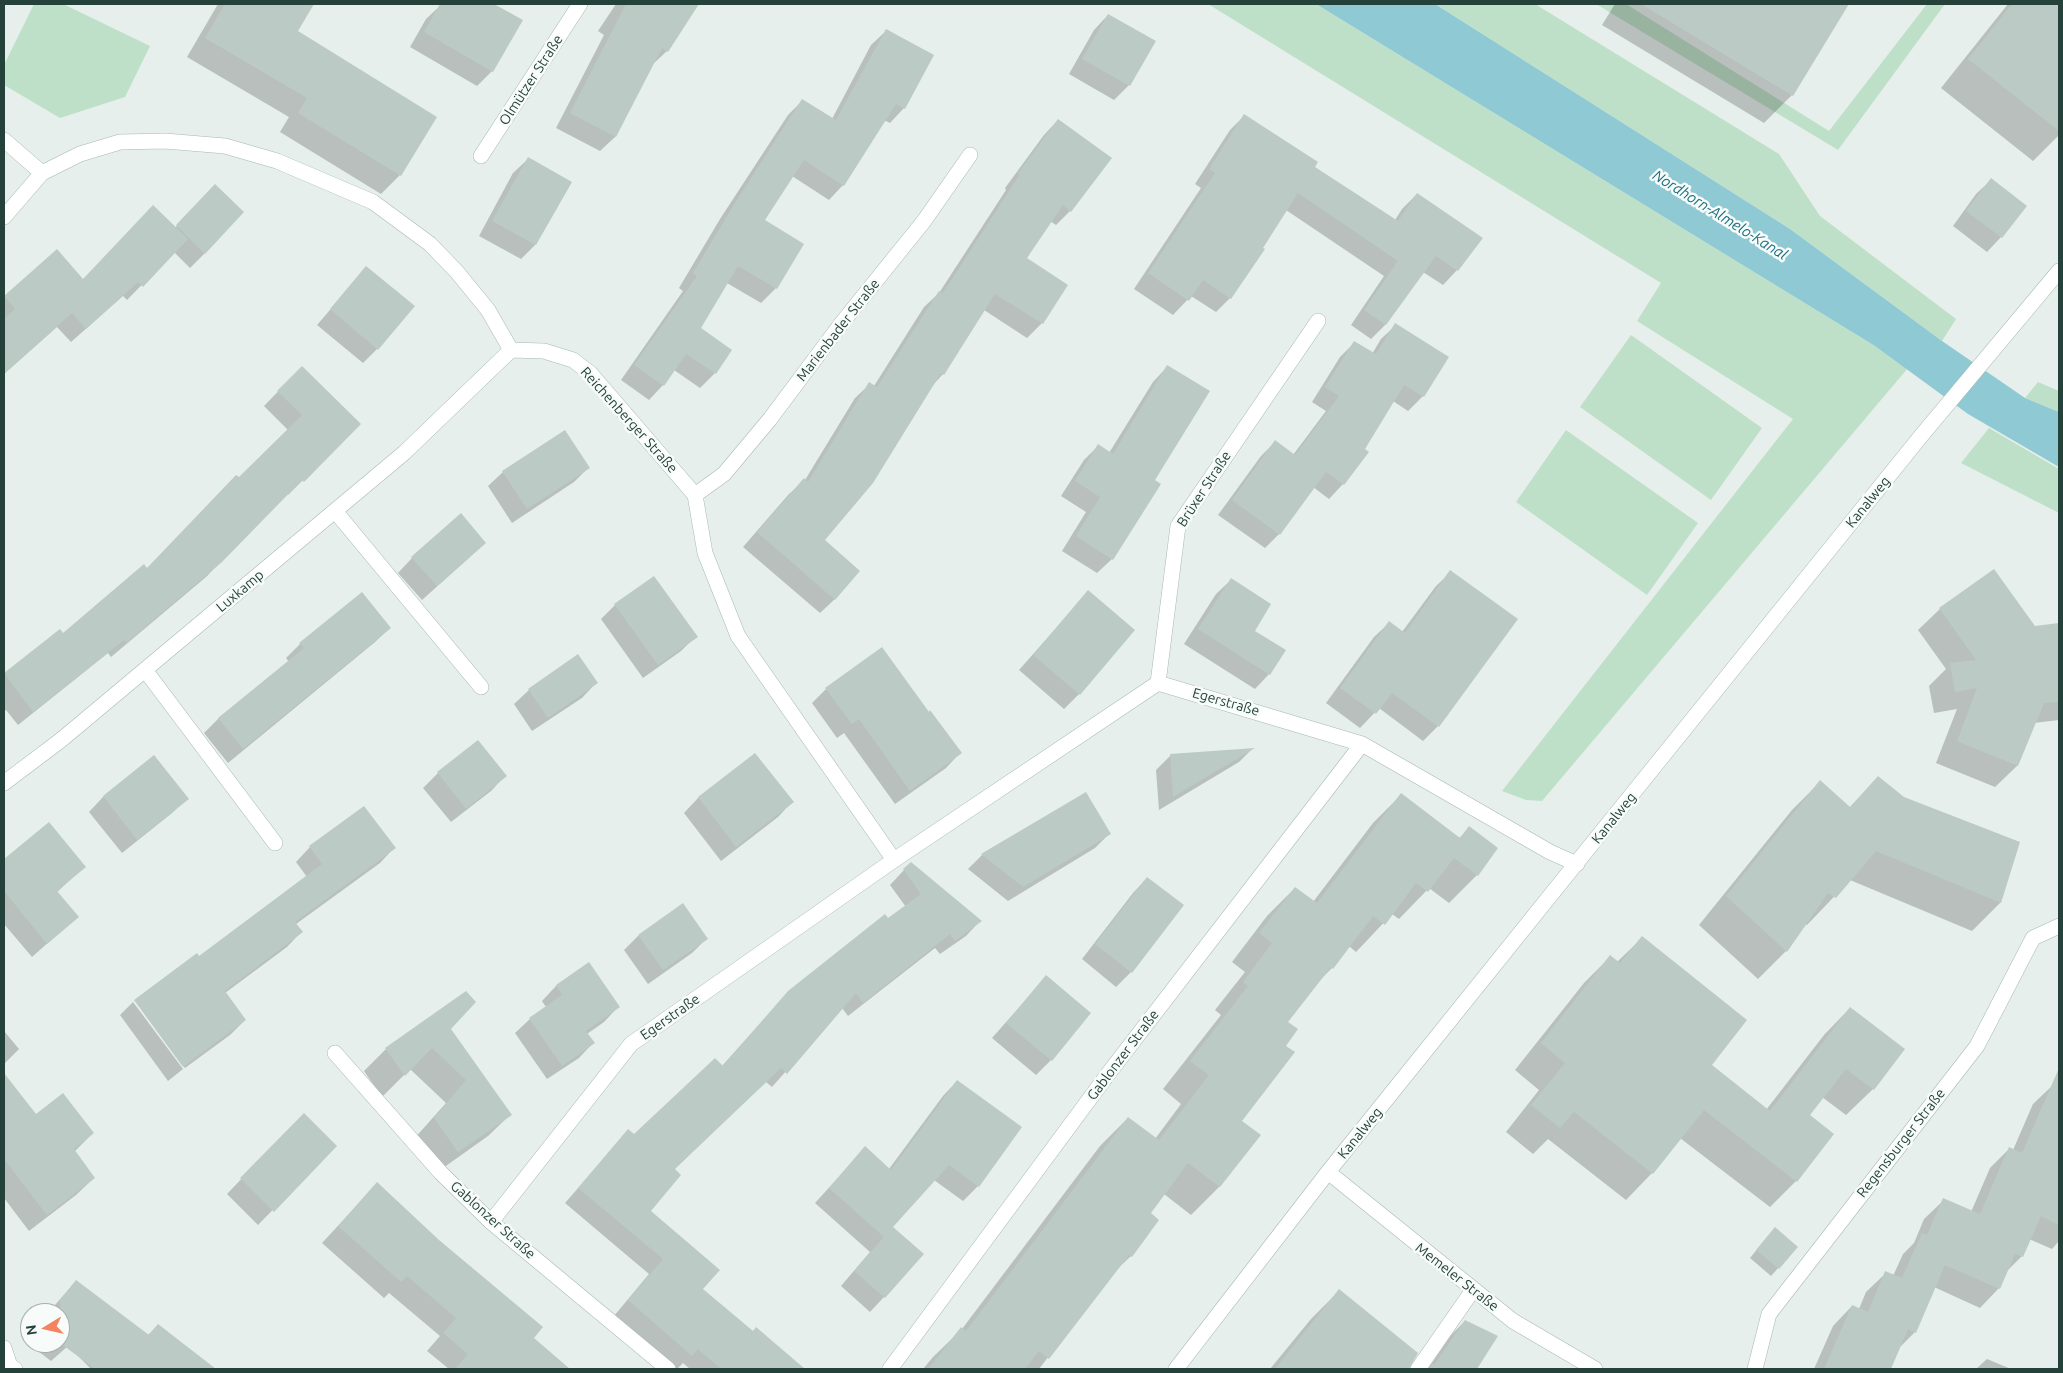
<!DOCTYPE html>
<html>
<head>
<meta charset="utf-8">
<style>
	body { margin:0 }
	#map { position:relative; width:2063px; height:1373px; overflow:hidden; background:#e6efeb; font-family:Ubuntu,sans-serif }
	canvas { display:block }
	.frame { position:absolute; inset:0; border:5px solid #24423a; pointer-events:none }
	.north { position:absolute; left:20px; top:1303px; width:50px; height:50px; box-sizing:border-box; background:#f7fbf9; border:1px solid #a3b1ad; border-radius:50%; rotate:261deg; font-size:14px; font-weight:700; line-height:20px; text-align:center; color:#24423a }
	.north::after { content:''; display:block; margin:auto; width:18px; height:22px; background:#f4845f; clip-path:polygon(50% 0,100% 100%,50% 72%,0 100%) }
</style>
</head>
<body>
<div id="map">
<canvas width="2063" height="1373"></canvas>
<div class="frame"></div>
<div class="north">N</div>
</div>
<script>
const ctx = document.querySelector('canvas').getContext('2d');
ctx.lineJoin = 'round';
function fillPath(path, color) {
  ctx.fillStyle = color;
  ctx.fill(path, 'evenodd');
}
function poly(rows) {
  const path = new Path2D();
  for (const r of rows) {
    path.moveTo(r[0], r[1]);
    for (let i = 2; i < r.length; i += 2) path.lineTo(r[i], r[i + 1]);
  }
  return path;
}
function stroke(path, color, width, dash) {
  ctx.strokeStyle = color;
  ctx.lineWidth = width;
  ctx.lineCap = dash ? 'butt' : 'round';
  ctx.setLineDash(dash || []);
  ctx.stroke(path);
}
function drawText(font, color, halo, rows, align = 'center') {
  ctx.font = font + ' Ubuntu,sans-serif';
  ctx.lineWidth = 5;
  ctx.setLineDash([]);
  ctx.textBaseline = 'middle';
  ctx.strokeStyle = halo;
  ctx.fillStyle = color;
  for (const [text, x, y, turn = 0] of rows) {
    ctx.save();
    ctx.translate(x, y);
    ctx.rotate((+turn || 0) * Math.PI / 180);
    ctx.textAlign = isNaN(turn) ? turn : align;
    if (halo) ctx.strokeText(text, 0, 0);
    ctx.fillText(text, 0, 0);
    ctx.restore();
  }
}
fillPath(poly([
	[34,4,63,4,150,46,125,97,60,118,4,85,4,65],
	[1208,4,1316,4,1875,346,1908,368,1542,801,1526,800,1502,791,1793,419,1637,321,1661,283],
	[1435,4,1535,4,1779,154,1820,216,1956,319,1942,341,1790,229],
	[1596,4,1626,4,1829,131,1927,4,1945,4,1838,150],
	[1631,335,1762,428,1711,500,1580,407],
	[2038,382,2059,391,2059,412,2025,398],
	[1989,428,2059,469,2059,513,1961,463],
	[1566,430,1698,523,1647,595,1516,502]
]), '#bfe0c8');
fillPath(poly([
	[1316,4,1435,4,1790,229,1942,341,2025,398,2059,412,2059,467,1968,414,1875,346]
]), '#8ec9d4');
fillPath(poly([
	[218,4,298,4,309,10,296,32,400,175,381,194,280,132,289,117,187,57],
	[461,4,491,4,521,21,492,71,477,86,410,47,426,19,441,5,457,7],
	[616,4,698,4,667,51,652,65,615,137,600,151,556,128,604,35,598,31],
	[1615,4,1847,4,1792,95,1764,123,1602,25],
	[2008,4,2059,4,2059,135,2033,161,1941,88],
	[1108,15,1154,41,1129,85,1114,100,1069,74,1094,30],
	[886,31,904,108,890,123,884,120,843,185,829,200,792,176,763,221,776,288,761,303,727,283,699,328,730,350,715,373,700,388,674,370,663,385,649,400,621,380,683,291,679,288,720,219,788,115,803,100,832,119,871,45],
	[1244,116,1313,167,1395,220,1402,209,1417,194,1457,270,1443,285,1423,272,1385,325,1371,339,1351,325,1384,276,1286,210,1230,298,1216,312,1191,296,1173,315,1134,289,1201,188,1195,184,1230,130],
	[1058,120,1070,211,1056,225,1050,221,1026,259,1066,285,1042,323,1027,338,984,310,943,374,933,385,823,540,835,599,820,613,743,547,789,494,805,480,855,398,870,384,874,386,924,307,939,293,1006,190,1005,188,1044,135],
	[528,159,570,182,535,245,521,259,479,236,513,173],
	[1991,180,2001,237,1987,252,1953,226,1976,194],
	[201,200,205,253,190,268,174,252,127,300,123,296,71,342,57,327,4,374,4,298,57,251,82,280,175,228],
	[366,268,377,349,363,363,317,325],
	[1396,325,1447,358,1423,396,1408,411,1393,401,1343,484,1329,499,1313,487,1279,534,1265,548,1218,515,1261,456,1275,442,1293,455,1326,411,1312,402,1340,357,1354,343,1372,354,1381,339],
	[302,367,359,424,288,495,287,494,206,577,111,657,108,653,18,725,6,710,4,711,4,675,59,630,63,635,147,569,288,430,264,406],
	[1167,367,1154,481,1112,559,1097,573,1062,551,1086,512,1061,496,1084,460,1098,446,1109,453,1153,382],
	[588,468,574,482,512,523,488,486,503,472],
	[470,557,422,600,398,573,412,558],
	[1451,572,1516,619,1438,726,1423,741,1379,708,1360,728,1326,703,1374,637,1389,623,1402,632,1436,586],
	[1231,580,1253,631,1284,651,1269,674,1255,689,1184,644,1216,594],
	[1088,592,1079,694,1064,709,1019,670],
	[615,605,696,636,681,651,643,678,601,619],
	[1940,609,2034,628,2059,625,2059,720,2034,723,2017,766,1995,787,1936,763,1957,709,1934,713,1929,686,1946,669,1918,630],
	[390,628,375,642,228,763,204,733,218,719,289,662,286,658,300,644],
	[596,683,582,698,532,731,514,704,529,690],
	[826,689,928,713,960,753,946,768,895,804,844,733,837,738,812,703],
	[477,742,505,776,491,791,451,822,423,788,438,773],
	[1252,749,1239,762,1159,810,1156,770,1171,755],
	[755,754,792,802,778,817,721,861,684,813,698,798],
	[154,757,187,799,172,813,122,853,89,812,103,797],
	[1879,778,1903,798,2018,843,2000,903,1972,931,1850,880,1807,925,1805,924,1786,951,1758,979,1699,925,1792,810,1820,782,1849,808],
	[1401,795,1458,839,1470,828,1477,875,1449,903,1429,888,1399,919,1392,914,1356,952,1349,946,1332,968,1316,984,1286,1022,1284,1046,1241,1121,1259,1135,1219,1187,1191,1215,1164,1194,1149,1213,1131,1256,1112,1274,1039,1369,923,1369,933,1357,962,1329,1100,1146,1128,1118,1155,1139,1181,1104,1163,1089,1221,1015,1215,1010,1245,972,1232,962,1267,916,1295,888,1313,902,1373,823],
	[49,824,84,867,56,893,77,917,32,957,4,924,4,861],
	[1109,834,1095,848,1008,901,968,869,982,855],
	[310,847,394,848,380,863,296,924,301,932,287,947,225,993,245,1020,230,1035,185,1068,136,1001,134,1001,197,955,199,958,307,877,296,862],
	[904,870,980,921,966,936,940,954,935,948,848,1016,842,1008,772,1087,766,1082,673,1169,649,1212,702,1289,787,1369,690,1369,683,1363,677,1369,614,1316,649,1274,565,1203,628,1131,634,1136,722,1066,789,991,906,907,890,885],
	[1147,878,1182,906,1131,972,1116,987,1082,959,1133,893],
	[638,936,706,939,692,953,648,984,624,950],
	[1642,938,1711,1065,1766,1110,1824,1035,1850,1008,1873,1089,1846,1115,1822,1097,1808,1116,1796,1181,1770,1207,1680,1138,1652,1173,1626,1200,1548,1139,1533,1154,1506,1132,1539,1090,1515,1070,1584,983,1610,957,1617,962],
	[589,964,618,1007,604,1022,587,1034,593,1043,579,1058,547,1079,515,1033,530,1019,546,1007,542,1001,556,986],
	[1046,977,1089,1013,1051,1060,1036,1075,992,1038],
	[133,1002,183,1069,168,1081,120,1015],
	[449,1028,510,1115,488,1136,436,1173,413,1140,446,1103,410,1069,382,1097,364,1071,386,1049],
	[4,1031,19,1049,4,1064],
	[4,1075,36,1116,93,1133,74,1152,94,1178,76,1195,29,1231,4,1198],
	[957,1081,1021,1127,978,1186,963,1201,934,1180,891,1227,884,1297,870,1312,841,1286,870,1252,815,1203,865,1148,889,1169,943,1096],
	[2053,1085,2059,1088,2059,1241,2052,1249,2029,1239,2022,1256,2006,1272,1999,1288,1980,1308,1934,1287,1915,1332,1899,1348,1890,1369,1814,1369,1833,1326,1852,1306,1859,1309,1866,1292,1886,1273,1893,1276,1903,1254,1914,1243,1924,1219,1944,1200,1971,1212,1990,1168,2010,1148,2013,1150,2033,1104],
	[289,1129,335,1146,258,1225,227,1194],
	[377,1184,532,1338,569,1369,449,1369,427,1351,440,1336,389,1293,384,1298,322,1243],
	[1768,1236,1797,1247,1771,1276,1750,1258],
	[76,1281,148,1335,158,1325,206,1363,202,1369,91,1369,68,1346,51,1361,26,1342,30,1337,30,1343,60,1343,60,1313,48,1313],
	[1339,1291,1405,1344,1385,1369,1270,1369,1311,1319],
	[1465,1321,1496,1337,1475,1369,1428,1369,1450,1336],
	[1987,1359,2011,1369,1976,1369]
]), '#0003');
fillPath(poly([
	[225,4,314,4,298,31,437,117,401,176,298,113,307,98,205,38],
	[440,4,494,4,523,20,493,72,424,32],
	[626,4,699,4,668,52,662,48,616,137,570,113],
	[1641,4,1849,4,1793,96],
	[2012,4,2059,4,2059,131,1968,59],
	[1108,14,1156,41,1130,86,1082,59],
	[886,29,934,55,905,109,896,104,844,186,804,160,765,220,804,244,777,289,738,266,701,328,732,350,716,374,686,354,664,386,634,365,697,276,693,273,735,203,802,99,836,120],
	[1244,114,1318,162,1315,167,1398,221,1417,193,1483,238,1458,271,1436,256,1386,325,1364,310,1398,261,1298,193,1263,248,1265,249,1231,299,1203,280,1189,301,1148,273,1215,173,1209,169],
	[1058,119,1112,158,1071,212,1063,205,1027,258,1068,285,1043,324,995,294,944,375,941,373,873,483,825,540,860,571,835,600,757,532,804,478,808,482,869,382,877,387,939,291,943,293,1020,174,1018,173],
	[528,157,572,182,536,245,492,221],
	[1991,178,2027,206,2002,238,1966,211],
	[215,184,244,212,205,254,176,225],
	[153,205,188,239,143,287,138,282,86,329,72,313,4,374,4,319,15,309,4,296,57,249,83,279],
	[366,266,415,306,378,350,330,309],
	[1395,323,1449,357,1424,397,1404,385,1365,449,1369,452,1344,485,1326,472,1280,535,1232,500,1275,440,1295,455,1339,396,1325,387,1354,341,1376,354],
	[1167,365,1210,391,1155,480,1161,484,1113,560,1076,536,1100,497,1075,481,1098,444,1113,454],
	[302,366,361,424,304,482,302,480,222,562,126,643,124,640,33,712,4,673,60,629,63,633,144,564,147,568,236,475,239,477,302,415,277,391],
	[565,430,590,468,527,509,502,471],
	[461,513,486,543,437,586,411,557],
	[1994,569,2035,626,2059,623,2059,702,2044,703,2018,766,1957,741,1977,688,1955,692,1950,663,1976,660,1939,608],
	[1450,570,1518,619,1439,727,1392,693,1376,714,1340,688,1389,621,1405,633],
	[654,576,698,637,658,665,614,604],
	[1231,578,1271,604,1255,631,1286,650,1270,675,1198,629],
	[1088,590,1135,630,1080,695,1033,655],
	[362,592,391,628,243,749,218,718,304,648,299,643],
	[882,647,929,712,930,710,962,753,910,791,859,719,852,724,825,688],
	[578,654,598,683,548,718,528,689],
	[478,740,507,776,466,809,437,772],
	[1255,748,1173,797,1170,754],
	[755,753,794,802,736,847,698,797],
	[154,755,189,799,137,840,103,796],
	[1878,776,1904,797,2020,842,2001,903,1876,851,1836,898,1828,893,1787,952,1726,896,1820,780,1850,807],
	[1086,792,1111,834,1023,887,981,854],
	[1401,793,1460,838,1469,826,1498,848,1478,876,1454,858,1428,892,1416,883,1385,925,1373,916,1333,969,1331,967,1288,1022,1298,1029,1286,1046,1295,1052,1242,1121,1261,1135,1220,1187,1188,1163,1151,1213,1159,1220,1132,1257,1129,1255,1049,1359,1039,1351,1025,1369,928,1369,961,1327,966,1331,1128,1117,1159,1140,1209,1075,1190,1061,1248,986,1243,982,1272,943,1259,933,1295,887,1317,903],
	[364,806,396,848,295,922,303,932,225,991,246,1020,183,1067,134,1000,197,953,199,956,322,864,309,846],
	[49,822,86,867,57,891,79,917,47,944,4,891,4,859],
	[911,862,982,921,955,941,950,934,863,1003,856,993,787,1074,781,1068,675,1169,681,1175,651,1211,720,1270,703,1289,753,1331,756,1327,805,1369,721,1369,698,1349,692,1356,628,1300,663,1259,578,1188,628,1129,634,1134,715,1058,723,1066,788,991,885,914,888,918,921,894,903,869],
	[1147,877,1184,905,1132,973,1095,944],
	[683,903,708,939,663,970,638,935],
	[1642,936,1747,1020,1712,1065,1770,1111,1850,1007,1905,1049,1874,1090,1846,1069,1810,1115,1834,1134,1797,1182,1704,1110,1653,1174,1574,1112,1560,1128,1531,1105,1565,1063,1541,1043,1610,955,1620,963],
	[589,962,620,1007,586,1031,595,1043,562,1066,529,1018,562,995,556,985],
	[1046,975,1091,1013,1052,1061,1006,1023],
	[466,991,476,1002,451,1029,512,1115,458,1152,434,1118,466,1080,432,1048,405,1076,385,1048],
	[2059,1068,2059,1225,2041,1216,2023,1257,2015,1254,2000,1289,1945,1265,1916,1333,1908,1329,1891,1369,1824,1369,1852,1305,1868,1312,1885,1271,1902,1278,1922,1233,1927,1235,1943,1198,1980,1214,2009,1147,2022,1153],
	[4,1073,36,1114,63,1093,94,1133,74,1149,95,1178,47,1215,4,1159],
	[957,1080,1022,1127,979,1187,949,1165,893,1227,924,1254,885,1298,854,1271,884,1237,829,1188,865,1146,891,1170],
	[304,1113,337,1146,274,1212,240,1178],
	[377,1182,439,1240,543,1327,534,1338,570,1369,455,1369,468,1354,443,1333,456,1318,407,1276,401,1282,338,1226],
	[1775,1227,1798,1247,1779,1269,1756,1250],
	[76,1280,149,1335,158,1324,216,1369,95,1369,60,1343,60,1300],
	[1339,1289,1418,1353,1409,1369,1275,1369],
	[1465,1320,1498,1336,1477,1369,1429,1369,1433,1364,1434,1365]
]), '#bbcac4');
const minor = poly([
	[4,140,42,173],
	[481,156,580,4],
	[4,217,42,173,80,154,120,142,165,141,225,146,277,161,373,202,430,244,457,272,488,310,511,350,544,351,573,360,590,373,695,495,705,553,738,636,894,860],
	[695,495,724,474,770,419,841,324,924,221,970,155],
	[335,511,481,687],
	[145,670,275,843],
	[1158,683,1178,526,1318,321],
	[4,783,61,740,404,453,511,350],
	[335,1053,441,1173,491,1222,668,1369],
	[1328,1172,1513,1321,1595,1369],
	[491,1222,631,1044,894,860,1158,683,1362,744,1550,852,1577,864],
	[4,1348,10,1366,15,1369],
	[890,1369,1108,1074,1362,744],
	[1176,1369,1328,1172,1562,881,1921,436,2059,271],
	[1418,1369,1473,1290],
	[1755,1369,1769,1314,1977,1046,2033,938,2059,926]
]);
stroke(minor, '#a8b8b2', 16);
stroke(minor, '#fff', 15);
drawText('14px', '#24423a', '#f7fbf9', [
	["Olmützer Straße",531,80,-57],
	["Marienbader Straße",838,330,-52],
	["Reichenberger Straße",629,420,48],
	["Brüxer Straße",1204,489,-57],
	["Kanalweg",1868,502,-51],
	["Luxkamp",240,591,-40],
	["Egerstraße",1226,702,16],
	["Kanalweg",1614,818,-51],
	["Egerstraße",670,1017,-35],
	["Gablonzer Straße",1123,1055,-53],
	["Kanalweg",1360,1133,-51],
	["Regensburger Straße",1901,1143,-52],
	["Gablonzer Straße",493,1220,42],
	["Memeler Straße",1457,1277,38]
]);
drawText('italic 15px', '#1c6f80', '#f7fbf9', [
	["Nordhorn-Almelo-Kanal",1720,215,32]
]);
</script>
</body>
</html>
